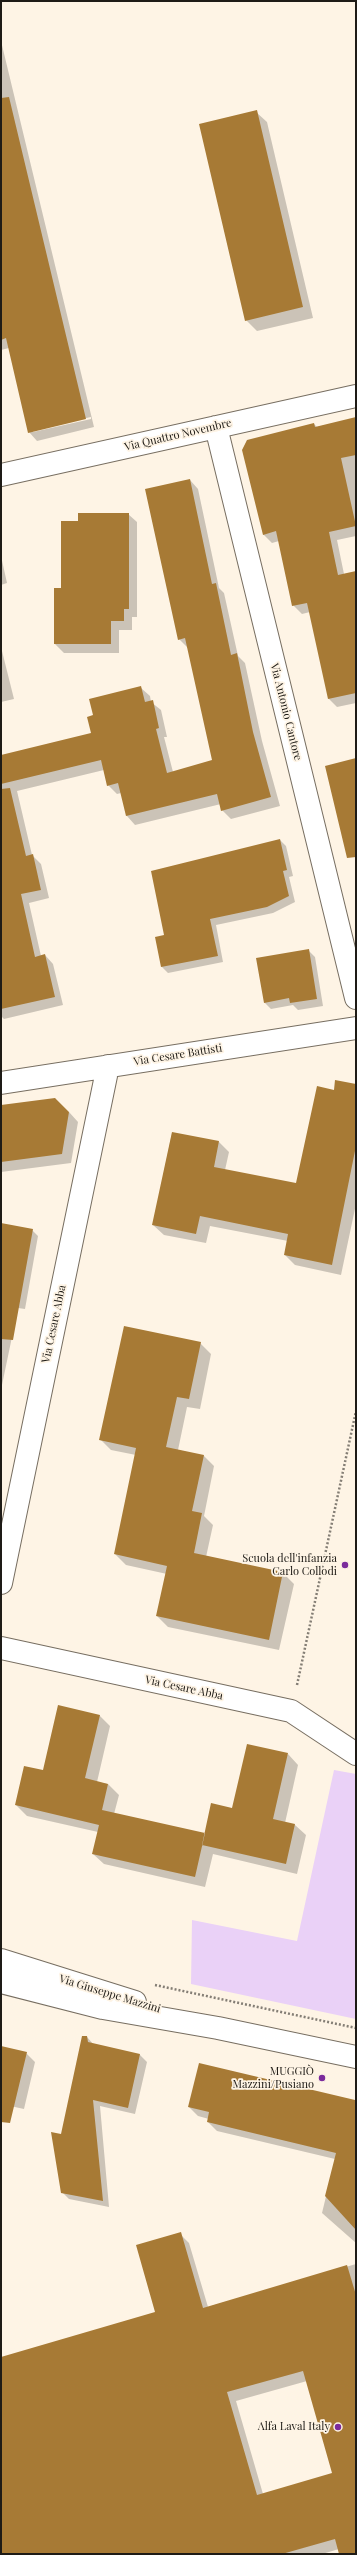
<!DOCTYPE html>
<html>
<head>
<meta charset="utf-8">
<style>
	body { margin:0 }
	#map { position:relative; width:357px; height:2555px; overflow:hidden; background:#fef4e5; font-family:"Playfair Display",serif }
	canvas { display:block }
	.frame { position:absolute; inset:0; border:2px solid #1e1b16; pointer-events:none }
</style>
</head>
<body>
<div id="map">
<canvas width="357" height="2555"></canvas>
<div class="frame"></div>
</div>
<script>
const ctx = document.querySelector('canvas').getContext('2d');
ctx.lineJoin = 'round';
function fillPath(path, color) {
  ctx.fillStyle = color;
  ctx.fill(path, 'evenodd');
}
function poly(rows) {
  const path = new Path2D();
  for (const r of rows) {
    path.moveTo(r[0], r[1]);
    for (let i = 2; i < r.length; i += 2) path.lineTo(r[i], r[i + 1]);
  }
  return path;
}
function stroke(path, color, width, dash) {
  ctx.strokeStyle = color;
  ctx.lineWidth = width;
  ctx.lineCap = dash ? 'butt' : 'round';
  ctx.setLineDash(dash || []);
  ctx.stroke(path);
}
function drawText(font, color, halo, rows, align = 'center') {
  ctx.font = font + ' "Playfair Display",serif';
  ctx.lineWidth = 3.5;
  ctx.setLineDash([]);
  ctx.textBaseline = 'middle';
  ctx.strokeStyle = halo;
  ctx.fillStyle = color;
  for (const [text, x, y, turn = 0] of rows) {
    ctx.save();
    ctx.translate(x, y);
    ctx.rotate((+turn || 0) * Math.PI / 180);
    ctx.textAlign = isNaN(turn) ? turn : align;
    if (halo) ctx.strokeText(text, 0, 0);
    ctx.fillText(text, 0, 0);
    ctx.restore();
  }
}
fillPath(poly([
	[334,1770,356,1774,356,2019,191,1984,192,1920,297,1941]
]), '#ead1f7');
fillPath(poly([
	[1,41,94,427,37,441,29,432,9,348,1,350],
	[91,417,91,419,33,432,33,430],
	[256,112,267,122,313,318,257,331,246,320],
	[356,418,356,536,337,540,344,574,356,572,356,703,337,707,329,699,310,612,302,614,293,605,279,541,272,543,263,534,314,424,317,427],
	[190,480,198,489,219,588,224,593,238,656,245,663,262,741,280,806,231,819,222,810,221,804,135,825,127,816,121,793,117,794,108,785,104,770,17,791,32,855,41,864,49,898,29,903,41,956,45,955,53,964,63,1005,4,1019,1,1016,1,756,92,734,94,716,141,688,150,696,151,702,161,710,167,737,164,737,173,772,213,761,188,648,179,639],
	[128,514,137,522,137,617,132,617,132,630,119,630,119,653,64,653,55,644,79,522],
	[1,556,7,583,1,585],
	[1,647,14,699,1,702],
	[280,840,286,846,293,876,289,877,295,902,273,913,216,925,223,962,168,973,162,967,165,936],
	[308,950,315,957,323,1006,298,1010,293,1005,271,1009,264,1002],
	[356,1085,356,1204,341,1275,295,1265,285,1255,288,1241,210,1226,206,1243,164,1235,153,1225,172,1133,219,1142,229,1152,225,1170,297,1185,334,1091],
	[1,1106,69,1112,78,1122,71,1163,1,1172],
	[1,1224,32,1230,38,1236,25,1309,18,1308,2,1385],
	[200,1343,211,1354,200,1409,187,1407,178,1450,204,1456,214,1466,204,1516,213,1525,206,1557,283,1573,294,1584,279,1650,168,1627,157,1616,167,1574,126,1565,115,1554,136,1455,111,1450,100,1439],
	[99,1715,110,1726,97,1782,108,1784,119,1795,114,1814,206,1834,288,1754,298,1765,285,1823,295,1825,306,1835,297,1874,213,1854,205,1887,104,1864,93,1854,98,1832,27,1816,16,1805,44,1772],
	[87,2037,94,2045,140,2055,147,2062,135,2114,100,2106,109,2207,69,2199,62,2192,62,2136],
	[1,2047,26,2053,35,2062,24,2109,1,2104],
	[355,2101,356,2243,322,2213,335,2159,217,2131,208,2122,209,2119,198,2116,189,2107],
	[180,2234,189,2243,208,2307,356,2264,356,2554,340,2554,339,2549,322,2554,1,2554,1,2358,157,2313],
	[307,2381,334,2474,263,2494,236,2401]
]), '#0003');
fillPath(poly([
	[9,97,86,419,28,433,6,338,1,340,1,98],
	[257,110,303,307,245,321,199,124],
	[356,417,356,455,341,458,356,526,329,532,338,575,356,571,356,693,328,699,307,603,292,606,276,531,263,535,242,450,247,440,314,423,315,427],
	[190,479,212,584,216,583,231,655,237,653,253,732,271,797,221,811,217,794,126,816,118,783,107,786,101,760,1,784,1,755,91,733,87,717,93,715,89,699,141,686,145,702,153,700,159,728,156,729,167,773,212,760,185,638,178,640,145,489],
	[78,513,129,513,129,609,124,609,124,621,111,621,111,644,54,644,54,588,61,588,61,521,78,521],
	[356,758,356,857,347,858,325,766],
	[10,788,26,856,33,854,41,890,21,894,35,957,45,954,55,997,1,1009,1,789],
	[280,839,287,870,283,871,289,896,267,907,210,919,218,956,161,967,155,937,164,935,151,871],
	[309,949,317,999,290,1003,289,998,264,1003,256,958],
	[335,1080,356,1084,356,1146,332,1265,284,1255,288,1234,200,1216,196,1234,152,1225,172,1132,219,1141,214,1167,296,1183,317,1086,334,1090],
	[55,1098,69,1112,62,1154,1,1162,1,1105],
	[1,1223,33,1229,13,1340,1,1339],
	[124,1326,201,1342,189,1399,177,1397,166,1447,204,1455,192,1511,202,1513,194,1553,283,1572,269,1640,156,1616,167,1566,114,1554,136,1448,99,1440],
	[58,1705,100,1715,85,1778,108,1784,102,1810,205,1833,195,1877,92,1854,99,1825,15,1805,24,1766,43,1770],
	[247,1744,288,1753,273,1819,295,1824,286,1864,202,1845,211,1803,232,1808],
	[82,2036,87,2036,88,2042,140,2054,128,2108,93,2100,103,2201,61,2193,51,2132,61,2134],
	[1,2046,27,2052,10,2123,1,2122],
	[199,2063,355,2100,356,2230,325,2196,336,2153,207,2122,209,2112,188,2107],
	[181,2232,203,2308,347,2265,356,2295,356,2554,339,2554,335,2539,282,2554,1,2554,1,2357,155,2312,136,2245],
	[303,2371,332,2473,257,2495,227,2392]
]), '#a77a35');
const minor = poly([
	[216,427,356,998],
	[1,475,356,396],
	[1,1083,356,1028],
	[1,1583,108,1066],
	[1,1648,291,1711,356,1754]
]);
const major = poly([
	[1,1960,135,2002],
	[1,1982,103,2008,218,2028,356,2057]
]);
stroke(minor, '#776e61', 24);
stroke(major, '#776e61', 24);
stroke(poly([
	[297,1685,356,1411],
	[155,1985,356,2028]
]), '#847e75', 2.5, [2, 2]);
stroke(minor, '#fff', 22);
stroke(major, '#fff', 22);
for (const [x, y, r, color] of [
	[345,1565,4,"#7b2b9c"],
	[322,2078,4,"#7b2b9c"],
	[338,2427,4,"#7b2b9c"]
]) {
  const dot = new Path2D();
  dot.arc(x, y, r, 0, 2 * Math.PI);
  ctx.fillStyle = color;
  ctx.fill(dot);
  stroke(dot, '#fef4e5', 1.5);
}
drawText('11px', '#1e1b16', '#fef4e5', [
	["Via Quattro Novembre",178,435,-13],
	["Via Antonio Cantore",286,712,76],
	["Via Cesare Battisti",178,1055,-9],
	["Via Cesare Abba",54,1324,-78],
	["Via Cesare Abba",184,1688,12],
	["Via Giuseppe Mazzini",110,1994,17]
]);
drawText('11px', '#1e1b16', '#fef4e5', [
	["Scuola dell'infanzia",337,1559],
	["Carlo Collodi",337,1572],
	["MUGGIÒ",314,2072],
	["Mazzini/Pusiano",314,2085],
	["Alfa Laval Italy",330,2427]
], 'right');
</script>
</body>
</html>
